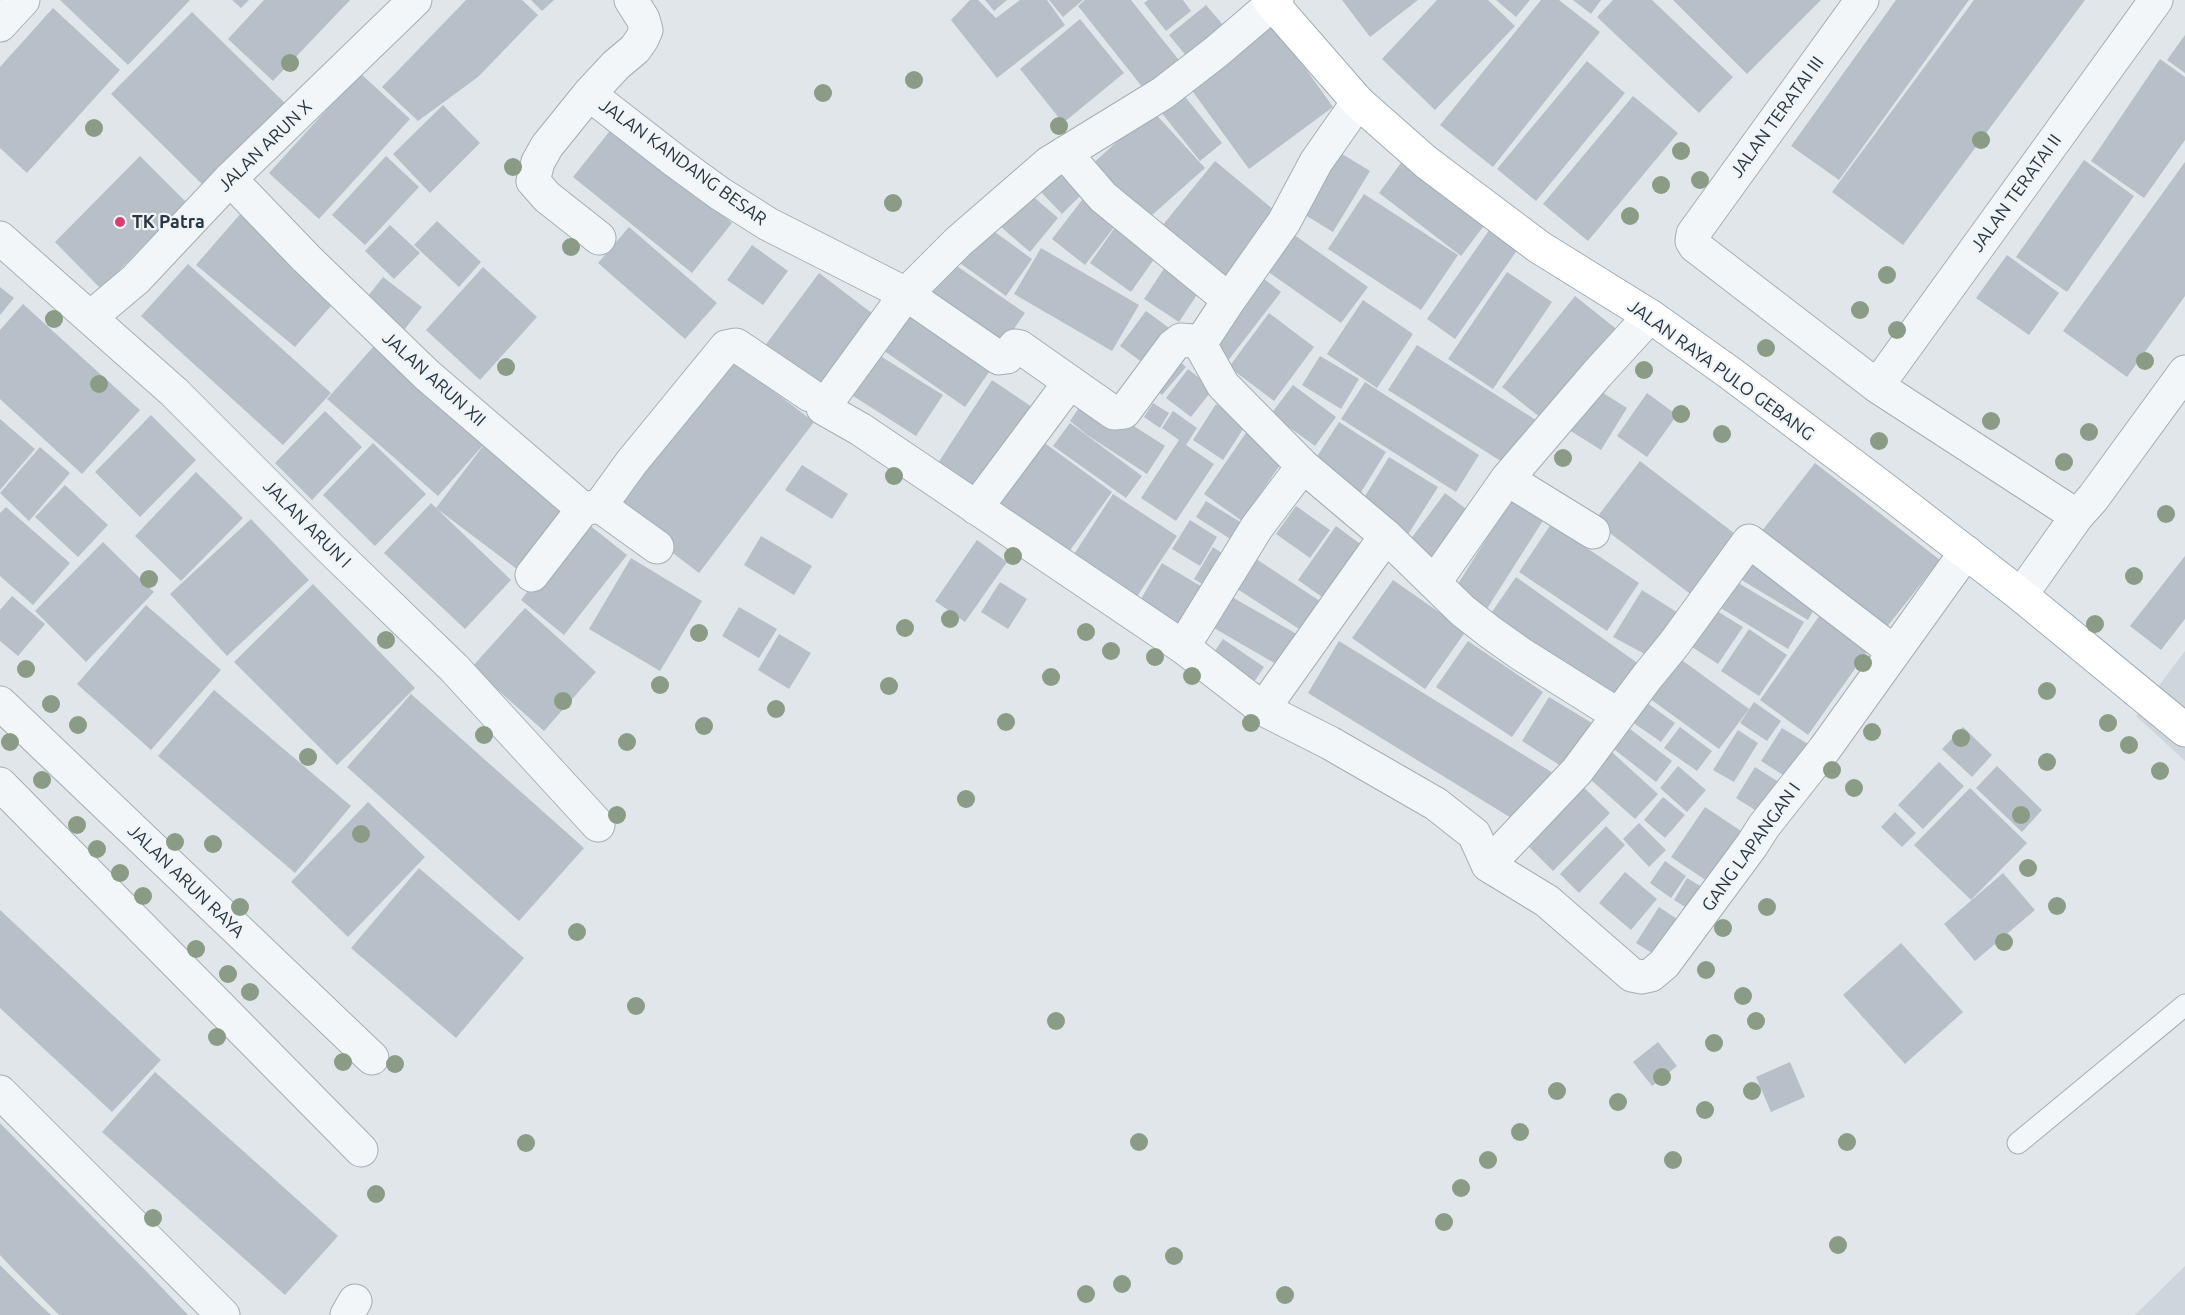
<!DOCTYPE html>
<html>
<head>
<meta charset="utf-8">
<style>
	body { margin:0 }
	canvas { display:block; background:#e0e6ea }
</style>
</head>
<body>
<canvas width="2185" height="1315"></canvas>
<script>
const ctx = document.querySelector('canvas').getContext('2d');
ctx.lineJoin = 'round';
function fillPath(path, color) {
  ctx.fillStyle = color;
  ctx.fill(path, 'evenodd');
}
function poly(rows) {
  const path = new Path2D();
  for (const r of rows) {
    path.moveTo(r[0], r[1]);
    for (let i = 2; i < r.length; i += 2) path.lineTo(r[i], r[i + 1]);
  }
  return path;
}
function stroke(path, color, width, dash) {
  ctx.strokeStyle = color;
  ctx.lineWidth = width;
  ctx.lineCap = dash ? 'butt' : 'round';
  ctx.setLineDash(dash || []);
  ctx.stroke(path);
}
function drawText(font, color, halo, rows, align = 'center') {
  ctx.font = font + ' Ubuntu,sans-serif';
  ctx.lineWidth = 4.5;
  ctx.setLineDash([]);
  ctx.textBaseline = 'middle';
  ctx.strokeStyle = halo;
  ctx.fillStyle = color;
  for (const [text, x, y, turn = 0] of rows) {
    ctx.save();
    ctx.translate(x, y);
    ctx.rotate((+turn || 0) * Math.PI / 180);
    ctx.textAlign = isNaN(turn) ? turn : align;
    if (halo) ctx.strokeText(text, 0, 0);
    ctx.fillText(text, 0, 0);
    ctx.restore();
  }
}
fillPath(poly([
	[2185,651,2185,761,2136,716],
	[2185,1266,2185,1315,2135,1315]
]), '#ced6dc');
fillPath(poly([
	[60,0,190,0,128,65],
	[232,0,249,0,241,8],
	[264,0,350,0,273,81,228,39],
	[466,0,522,0,538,15,478,77,418,121,382,87],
	[531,0,554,0,542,11],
	[970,0,978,0,996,18,1020,0,1047,0,1065,25,997,78,951,20],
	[985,0,1007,0,994,11],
	[1049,0,1083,0,1063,17],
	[1085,0,1131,0,1186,69,1151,98,1078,6],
	[1148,0,1183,0,1191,11,1166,31,1144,3],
	[1342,0,1418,0,1370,37],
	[1437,0,1488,0,1515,26,1435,110,1382,59],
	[1496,0,1530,0,1516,17],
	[1541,0,1559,0,1600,32,1493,167,1440,125],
	[1573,0,1601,0,1591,14],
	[1613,0,1652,0,1733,77,1699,113,1597,17],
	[1673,0,1821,0,1747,74],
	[1896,0,1969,0,1839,180,1791,146],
	[1974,0,2085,0,1903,245,1832,192],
	[1206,5,1230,33,1193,64,1169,35],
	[53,8,120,70,27,173,0,148,0,67],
	[192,12,287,105,206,188,111,94],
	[1080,19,1124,73,1063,123,1020,69],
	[1273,23,1333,107,1249,169,1188,85],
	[2185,35,2185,73,2167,60],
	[2160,59,2185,77,2185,140,2144,198,2091,161],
	[1587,61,1625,93,1536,201,1497,169],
	[360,73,410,119,319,219,269,173],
	[1183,94,1222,143,1200,161,1161,112],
	[1633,96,1678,133,1588,241,1543,204],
	[443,105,480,143,430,193,393,154],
	[1152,110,1205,168,1142,224,1090,166],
	[613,127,732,223,692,273,573,177],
	[1334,149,1370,171,1333,232,1297,210],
	[140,156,186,202,101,289,55,242],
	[386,156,419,187,365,245,332,215],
	[1406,156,1489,219,1461,256,1379,193],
	[2084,160,2134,196,2067,292,2016,257],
	[1215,161,1280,215,1222,285,1157,232],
	[2185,162,2185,296,2127,377,2063,331],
	[1066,167,1087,189,1062,214,1041,192],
	[1022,187,1058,218,1030,252,993,220],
	[1364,194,1458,255,1421,310,1328,249],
	[1085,196,1118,222,1085,265,1052,239],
	[242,212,338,298,295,347,196,265],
	[437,221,481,262,459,287,414,245],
	[984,224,1032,259,1006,296,957,261],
	[390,225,420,253,394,279,365,251],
	[1116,226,1157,255,1131,292,1090,263],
	[629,227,717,303,685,339,598,263],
	[1490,229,1518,249,1455,339,1427,319],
	[1293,234,1368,287,1341,323,1267,271],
	[752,245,788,271,763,305,727,280],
	[1041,248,1139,305,1112,351,1014,294],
	[2007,255,2059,293,2029,335,1976,298],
	[951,262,1025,313,1002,346,929,295],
	[188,264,331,393,283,445,141,316],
	[483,267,537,317,480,380,426,330],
	[1165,267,1200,290,1179,322,1144,299],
	[1507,272,1552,302,1493,389,1448,359],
	[819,273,877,317,823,390,764,347],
	[1259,275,1281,292,1227,362,1205,344],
	[383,277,422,307,400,335,361,305],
	[0,287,14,298,0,315],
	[1575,296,1624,335,1551,426,1502,387],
	[1363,300,1413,334,1377,388,1327,354],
	[908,301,996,362,965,407,877,346],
	[23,304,140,410,82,474,0,399,0,330],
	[1146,311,1180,336,1154,371,1120,346],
	[1269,313,1314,347,1274,401,1229,367],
	[1417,345,1536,420,1507,465,1388,390],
	[374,346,485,443,438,496,327,399],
	[877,354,943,395,916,436,850,394],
	[1320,356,1359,379,1341,409,1302,385],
	[729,357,814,422,699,573,614,508],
	[1176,358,1186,367,1162,395,1151,386],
	[1188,369,1213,389,1191,417,1166,398],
	[992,380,1038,411,983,493,938,463],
	[1365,382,1479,455,1456,492,1341,419],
	[1293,385,1336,417,1315,446,1271,414],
	[1592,386,1627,408,1601,450,1566,428],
	[1647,393,1677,415,1647,457,1617,436],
	[1087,396,1165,446,1147,474,1087,435,1070,421],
	[1153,403,1169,413,1160,428,1144,417],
	[1216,404,1247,423,1223,460,1193,440],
	[325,411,362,447,312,500,275,463],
	[1173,411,1197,428,1186,445,1214,464,1176,521,1141,498,1179,440,1162,428],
	[151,415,196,460,140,517,95,472],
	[0,419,35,449,0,490],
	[1339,422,1386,452,1358,497,1311,466],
	[1070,423,1142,476,1126,498,1053,446],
	[1248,430,1286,456,1242,521,1204,494],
	[1035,436,1112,492,1066,556,989,500],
	[373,443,426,494,375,546,323,495],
	[483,446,574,514,526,576,436,508],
	[40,447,70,473,29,521,0,493],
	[1389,457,1438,487,1407,536,1359,506],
	[1640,461,1743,540,1697,599,1594,521],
	[1815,463,1940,560,1882,633,1758,536],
	[802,465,848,494,832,519,785,490],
	[196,472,243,518,181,581,135,536],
	[65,485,108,525,78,557,35,517],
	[1445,493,1469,511,1434,558,1410,540],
	[1113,494,1177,536,1134,601,1071,559],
	[1512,498,1544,519,1483,615,1451,595],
	[1206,501,1242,523,1232,540,1196,517],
	[431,503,511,580,465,629,384,553],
	[1296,506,1330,530,1310,558,1276,534],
	[6,507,70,563,33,605,0,576,0,513],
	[251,519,309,580,227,656,170,594],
	[583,520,627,555,564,635,521,600],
	[1190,520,1217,537,1200,566,1172,549],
	[1551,524,1639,583,1607,631,1519,572],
	[1336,526,1370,551,1332,604,1298,580],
	[761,536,812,566,794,595,744,565],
	[977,540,1007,562,965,622,935,601],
	[103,542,154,592,86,662,35,611],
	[1213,547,1234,561,1215,592,1194,579],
	[1749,552,1820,599,1808,620,1735,576],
	[1247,553,1329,607,1310,636,1228,583],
	[2185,556,2185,619,2161,650,2130,626],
	[631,558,702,601,660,671,589,629],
	[1162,563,1214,594,1186,640,1135,609],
	[1516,577,1646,669,1617,709,1485,622],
	[1393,580,1466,631,1425,689,1352,638],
	[1735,581,1804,622,1788,649,1719,607],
	[1000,582,1027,599,1008,629,981,612],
	[313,584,415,688,337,765,234,662],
	[1642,590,1686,618,1654,659,1613,637],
	[1225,593,1307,640,1288,671,1207,624],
	[12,596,45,624,18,656,0,641,0,610],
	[146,605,221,670,151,750,77,684],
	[1827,605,1876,639,1808,735,1760,700],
	[739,607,777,629,759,658,722,636],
	[525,608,596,672,544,731,472,667],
	[1717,611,1743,627,1718,664,1692,647],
	[1749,629,1787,655,1759,696,1721,671],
	[779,634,811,653,789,689,758,670],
	[1223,639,1264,667,1250,688,1208,661],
	[1339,641,1553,773,1521,824,1308,693],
	[1468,641,1543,692,1512,737,1436,687],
	[1679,658,1749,709,1719,749,1649,698],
	[214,690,351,806,295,873,158,756],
	[411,694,584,848,519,921,347,767],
	[1549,697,1592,723,1564,768,1522,741],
	[1643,700,1675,723,1661,742,1628,719],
	[1754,702,1781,721,1767,741,1740,723],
	[1621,722,1672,761,1656,782,1605,742],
	[1680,727,1712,751,1697,771,1664,748],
	[1963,727,1992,755,1972,777,1942,749],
	[1782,728,1813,747,1791,780,1761,761],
	[1738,730,1758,743,1734,782,1713,770],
	[1604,745,1658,794,1635,819,1581,771],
	[1939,762,1964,786,1923,829,1898,805],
	[1678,766,1706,790,1687,812,1660,788],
	[1997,766,2042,810,2022,832,1976,788],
	[1755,767,1785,786,1766,817,1736,798],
	[1576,780,1610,813,1553,871,1520,838],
	[1970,788,2027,843,1971,900,1914,845],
	[1663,797,1685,815,1665,838,1644,820],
	[368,802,425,857,348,937,291,882],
	[1705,807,1741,831,1707,881,1671,857],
	[1895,812,1916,833,1902,847,1881,827],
	[1639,823,1666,850,1649,867,1623,839],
	[1606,826,1625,845,1579,893,1560,874],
	[1665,861,1686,876,1671,898,1650,883],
	[419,868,524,958,456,1038,351,948],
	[1625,872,1657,899,1631,930,1599,903],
	[2003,873,2035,910,1975,961,1944,924],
	[1687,878,1709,891,1695,913,1674,900],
	[1659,907,1683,923,1660,958,1636,943],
	[0,910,161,1060,112,1112,0,1008],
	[1901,943,1963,1012,1905,1064,1843,995],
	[1658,1042,1677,1066,1652,1086,1633,1062],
	[1790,1062,1805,1097,1771,1112,1756,1077],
	[155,1072,338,1236,285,1295,102,1132],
	[0,1123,146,1271,188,1315,59,1315,13,1269,0,1255],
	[0,1265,37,1302,51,1315,0,1315]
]), '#b7c0c8');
const lane = poly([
	[2018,1143,2185,1005]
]);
const street = poly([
	[1277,0,1216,52,1163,93,1049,163,958,242,906,294,823,408,860,429,1183,647,1263,709,1330,743,1436,804,1474,834,1488,865],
	[1862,0,1693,234,1692,241,1695,246,1877,386,2077,516],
	[0,25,23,0],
	[589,94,674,160,719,193,768,224,906,294,999,358,1007,357,1015,346,1020,347,1114,413,1124,412,1173,346,1181,340,1193,341,1200,344,1223,385,1303,466,1386,536],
	[1065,153,1103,197,1229,300,1200,344],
	[230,179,306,258,427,375,583,509,600,506],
	[0,238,174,392,330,548,454,668,598,825],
	[599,238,547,197,533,181,538,162,547,146,589,94,616,65,635,49,642,39,646,30,643,19,631,0],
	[1229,300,1284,222,1316,162,1358,102],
	[91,317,136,279,230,179,415,0],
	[1877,386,2156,0],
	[1507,479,1593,532],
	[600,506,631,463,726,347,736,345,810,395],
	[600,506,657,547],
	[976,508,1070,382],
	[532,575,583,509],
	[1434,583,1507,479,1597,374,1650,316],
	[2021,595,2077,516,2093,498,2185,372],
	[1183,647,1257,527,1303,466],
	[0,703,372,1058],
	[1263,709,1386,536,1463,611,1490,632,1521,654,1618,715],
	[0,784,361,1150],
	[1488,865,1547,901,1632,975,1642,977,1651,975,1664,964,1752,845,1764,826,1824,750,1966,552],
	[1488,865,1577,771,1647,677,1674,644,1749,541,1894,652],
	[0,1092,223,1315],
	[347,1315,355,1301]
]);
const primary = poly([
	[1269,0,1358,102,1426,162,1539,247,1650,316,1730,373,1884,489,2021,595,2185,730]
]);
stroke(lane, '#a5aeb5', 23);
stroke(street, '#a5aeb5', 35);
stroke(primary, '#9fadb7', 35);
stroke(lane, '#f3f6f8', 21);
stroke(street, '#f3f6f8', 33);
stroke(primary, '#fff', 33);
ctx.fillStyle = '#8a9c86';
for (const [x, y] of [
	[290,63],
	[914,80],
	[823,93],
	[1059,126],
	[94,128],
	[1981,140],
	[1681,151],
	[513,167],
	[1700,180],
	[1661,185],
	[893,203],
	[1630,216],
	[571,247],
	[1887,275],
	[1860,310],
	[54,319],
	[1897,330],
	[1766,348],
	[2145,361],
	[506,367],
	[1644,370],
	[99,384],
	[1681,414],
	[1991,421],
	[2089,432],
	[1722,434],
	[1879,441],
	[1563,458],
	[2064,462],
	[894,476],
	[2166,514],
	[1013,556],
	[2134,576],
	[149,579],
	[950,619],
	[2095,624],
	[905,628],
	[1086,632],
	[699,633],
	[386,640],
	[1111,651],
	[1155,657],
	[1863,663],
	[26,669],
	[1192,676],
	[1051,677],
	[660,685],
	[889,686],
	[2047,691],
	[563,701],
	[51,704],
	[776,709],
	[1006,722],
	[1251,723],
	[2108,723],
	[78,725],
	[704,726],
	[1872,732],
	[484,735],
	[1961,738],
	[10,742],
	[627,742],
	[2129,745],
	[308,757],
	[2047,762],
	[1832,770],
	[2160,771],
	[42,780],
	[1854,788],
	[966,799],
	[617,815],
	[2021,815],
	[77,825],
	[361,834],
	[175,842],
	[213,844],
	[97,849],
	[2028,868],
	[120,873],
	[143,896],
	[2057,906],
	[240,907],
	[1767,907],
	[1723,928],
	[577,932],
	[2004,942],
	[196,949],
	[1706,970],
	[228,974],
	[250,992],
	[1743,996],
	[636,1006],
	[1056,1021],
	[1756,1021],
	[217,1037],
	[1714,1043],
	[343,1062],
	[395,1064],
	[1662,1077],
	[1557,1091],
	[1752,1091],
	[1618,1102],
	[1705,1110],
	[1520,1132],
	[1139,1142],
	[1847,1142],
	[526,1143],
	[1488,1160],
	[1673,1160],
	[1461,1188],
	[376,1194],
	[153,1218],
	[1444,1222],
	[1838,1245],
	[1174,1256],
	[1122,1284],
	[1086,1294],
	[1285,1295]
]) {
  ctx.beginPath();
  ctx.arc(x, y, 9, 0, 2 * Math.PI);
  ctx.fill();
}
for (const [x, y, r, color] of [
	[120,222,6,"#d73e72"]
]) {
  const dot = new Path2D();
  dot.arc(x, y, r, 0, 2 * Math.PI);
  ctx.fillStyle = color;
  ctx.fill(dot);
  stroke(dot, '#f0f4f7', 2);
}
drawText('18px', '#283743', '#f0f4f7', [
	["JALAN TERATAI III",1777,117,-54],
	["JALAN ARUN X",265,146,-44],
	["JALAN KANDANG BESAR",683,162,36],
	["JALAN TERATAI II",2016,193,-54],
	["JALAN RAYA PULO GEBANG",1721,370,36],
	["JALAN ARUN XII",434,379,42],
	["JALAN ARUN I",307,524,45],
	["GANG LAPANGAN I",1751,847,-54],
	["JALAN ARUN RAYA",186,881,44]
]);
drawText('bold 18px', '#283743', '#f0f4f7', [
	["TK Patra",132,222]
], 'left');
</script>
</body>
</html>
